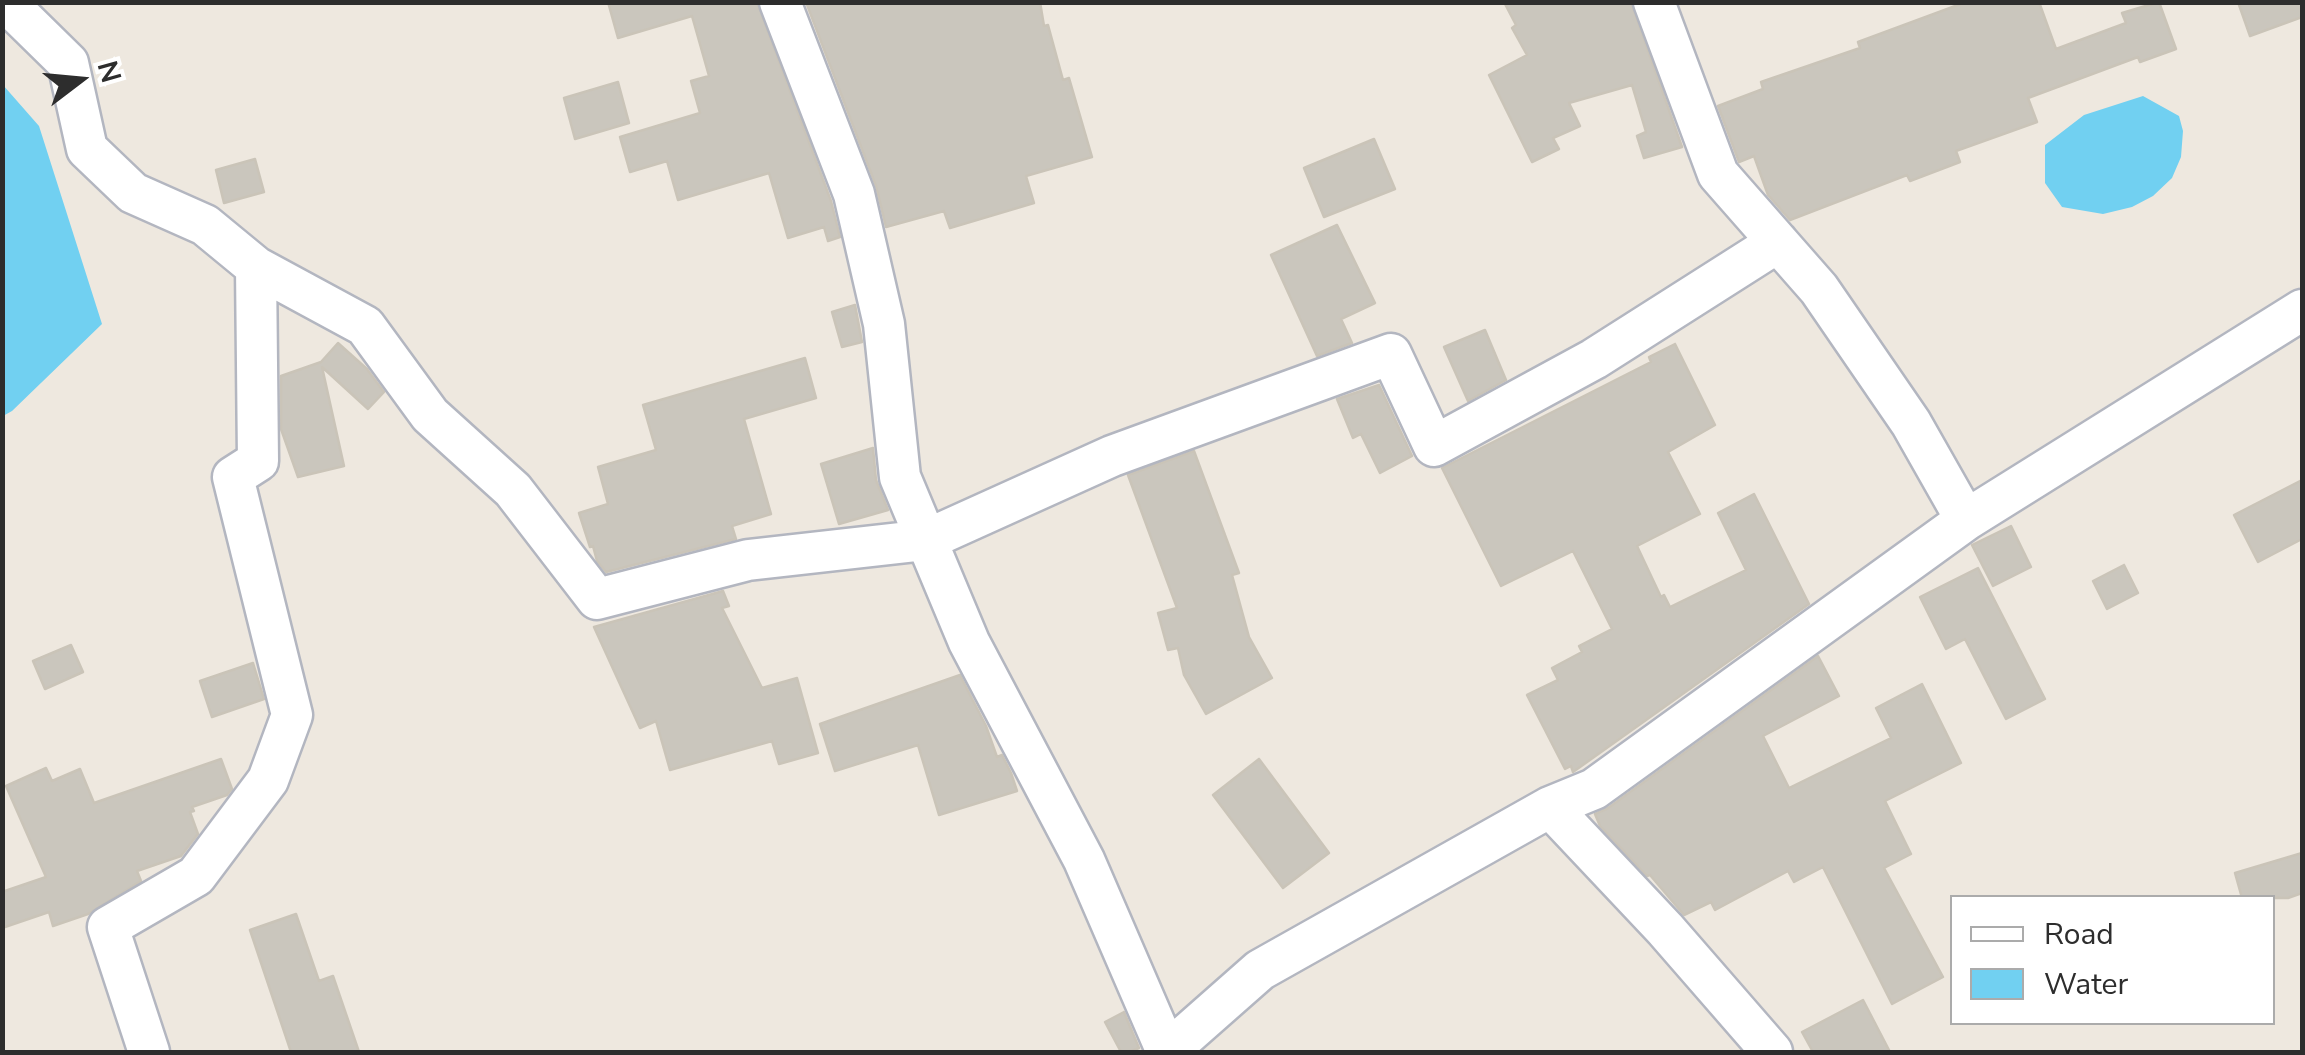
<!DOCTYPE html>
<html>
<head>
<meta charset="utf-8">
<style>
	body { margin:0 }
	#map { position:relative; width:2305px; height:1055px; overflow:hidden; background:#eee8df; font-family:"Nunito Sans",sans-serif }
	canvas { display:block }
	.frame { position:absolute; inset:0; border:5px solid #2d2d2d; pointer-events:none }
	.legend { position:absolute; left:1950px; top:895px; width:325px; height:130px; box-sizing:border-box; background:#fff; border:2px solid #ababab; margin:0; padding:12px 18px; list-style:none; font-size:30px; color:#2d2d2d }
	.legend li { display:flex; align-items:center; gap:20px; height:50px }
	.legend b { width:50px; border:2px solid #ababab }
	.north { position:absolute; left:30px; top:30px; width:100px; height:100px; -webkit-text-stroke:8px #fff; paint-order:stroke; rotate:74deg; font-size:28px; font-weight:700; line-height:40px; text-align:center; color:#2d2d2d }
	.north::after { content:''; display:block; margin:auto; width:35px; height:45px; background:#2d2d2d; clip-path:polygon(50% 0,100% 100%,50% 72%,0 100%) }
</style>
</head>
<body>
<div id="map">
<canvas width="2305" height="1055"></canvas>
<div class="frame"></div>
<ul class="legend">
<li><b style="height:12px;background:#fff"></b>Road</li>
<li><b style="height:28px;background:#71d0f1"></b>Water</li>
</ul>
<div class="north">N</div>
</div>
<script>
const ctx = document.querySelector('canvas').getContext('2d');
ctx.lineJoin = 'round';
function fillPath(path, color) {
  ctx.fillStyle = color;
  ctx.fill(path, 'evenodd');
}
function poly(rows) {
  const path = new Path2D();
  for (const r of rows) {
    path.moveTo(r[0], r[1]);
    for (let i = 2; i < r.length; i += 2) path.lineTo(r[i], r[i + 1]);
  }
  return path;
}
function stroke(path, color, width, dash) {
  ctx.strokeStyle = color;
  ctx.lineWidth = width;
  ctx.lineCap = dash ? 'butt' : 'round';
  ctx.setLineDash(dash || []);
  ctx.stroke(path);
}
fillPath(poly([
	[3,85,39,126,102,324,12,411,3,416],
	[2143,96,2179,116,2183,131,2181,157,2172,178,2153,196,2132,207,2103,214,2062,207,2045,183,2045,145,2084,115]
]), '#71d0f1');
const building = poly([
	[608,2,757,2,831,201,840,237,828,241,824,227,788,238,769,173,678,200,667,161,630,172,620,137,700,113,691,81,709,76,692,16,618,38,608,2],
	[806,2,1040,2,1044,26,1048,25,1063,80,1069,78,1092,157,1026,176,1034,203,950,228,944,211,886,227,876,186,806,2],
	[1504,2,1631,2,1682,147,1644,158,1637,136,1646,132,1632,85,1569,103,1580,126,1553,138,1559,149,1532,162,1489,75,1527,55,1512,28,1516,25,1504,2],
	[1966,2,2039,2,2056,49,2126,23,2122,13,2159,2,2176,49,2140,62,2138,57,2028,98,2037,122,1956,151,1960,162,1910,181,1907,175,1790,220,1768,195,1754,156,1739,162,1718,106,1763,89,1761,82,1860,48,1858,42,1966,2],
	[2238,2,2302,2,2302,17,2250,36,2238,2],
	[618,82,629,123,575,139,564,98,618,82],
	[1374,139,1395,189,1324,217,1304,168,1374,139],
	[255,159,264,192,224,203,216,170,255,159],
	[1337,225,1375,303,1341,319,1352,343,1317,356,1271,255,1337,225],
	[855,305,862,342,842,347,832,312,855,305],
	[1485,330,1506,380,1468,401,1444,347,1485,330],
	[338,343,367,369,384,392,368,409,322,367,344,466,298,477,281,429,281,376,321,362,338,343],
	[1675,344,1715,425,1668,452,1700,514,1637,546,1661,597,1664,595,1670,607,1746,570,1718,513,1754,494,1809,604,1573,772,1571,766,1565,769,1527,695,1558,680,1552,668,1582,652,1579,646,1612,629,1573,551,1501,586,1442,468,1651,362,1649,357,1675,344],
	[805,358,816,398,744,419,771,514,732,526,736,539,606,572,597,561,593,546,590,547,579,513,608,504,598,467,656,450,643,405,805,358],
	[1379,385,1412,456,1380,473,1361,434,1353,438,1337,399,1379,385],
	[873,448,876,480,888,510,839,524,821,464,873,448],
	[1194,451,1239,573,1232,575,1249,637,1272,678,1206,714,1184,675,1178,648,1168,650,1158,613,1177,608,1128,475,1194,451],
	[2302,480,2302,539,2258,562,2234,515,2302,480],
	[2011,526,2031,567,1993,586,1972,545,2011,526],
	[2124,565,2138,593,2107,609,2093,581,2124,565],
	[1978,568,2045,699,2006,719,1965,639,1946,649,1920,597,1978,568],
	[723,591,729,606,722,608,762,688,797,678,818,753,779,764,772,741,670,770,656,721,640,728,594,627,723,591],
	[71,645,83,672,45,689,33,661,71,645],
	[1818,656,1839,696,1763,736,1789,788,1891,738,1876,708,1922,684,1961,763,1885,801,1911,854,1884,868,1943,977,1892,1004,1823,867,1794,882,1788,871,1715,910,1711,902,1684,915,1650,875,1647,876,1600,826,1595,814,1608,808,1818,656],
	[253,663,264,699,212,717,200,681,253,663],
	[960,675,986,726,997,757,1002,755,1011,773,1017,791,939,815,918,745,835,771,820,724,960,675],
	[221,759,232,789,227,795,192,807,194,811,190,812,198,834,181,856,137,871,141,881,88,914,53,926,49,912,2,928,2,892,46,877,6,786,46,768,52,781,80,769,94,803,221,759],
	[1259,759,1329,853,1283,888,1213,795,1259,759],
	[2302,853,2302,893,2288,898,2242,898,2235,873,2302,853],
	[296,914,319,981,333,976,359,1052,291,1052,250,930,296,914],
	[1863,1000,1890,1052,1813,1052,1802,1032,1863,1000],
	[1124,1012,1139,1048,1130,1052,1121,1052,1105,1022,1124,1012]
]);
fillPath(building, '#cac6bd');
stroke(building, '#cac4b8', 2.5);
const minor = poly([
	[780,2,854,194,884,324,900,477,969,642,1084,860,1167,1052],
	[1654,2,1718,174,1819,289,1911,423,1966,520],
	[16,12,68,63,87,149,133,193,205,225,256,267,365,326,430,415,513,490,597,599,748,560,926,540,1112,456,1391,354,1434,446,1594,359,1778,242],
	[1550,807,1665,929,1772,1052],
	[149,1052,108,927,196,876,268,780,292,715,233,477,258,461,256,267],
	[1167,1052,1260,970,1550,807,1594,789,1966,520,2302,310]
]);
stroke(minor, '#b3b6c0', 45);
stroke(minor, '#fff', 40);
</script>
</body>
</html>
